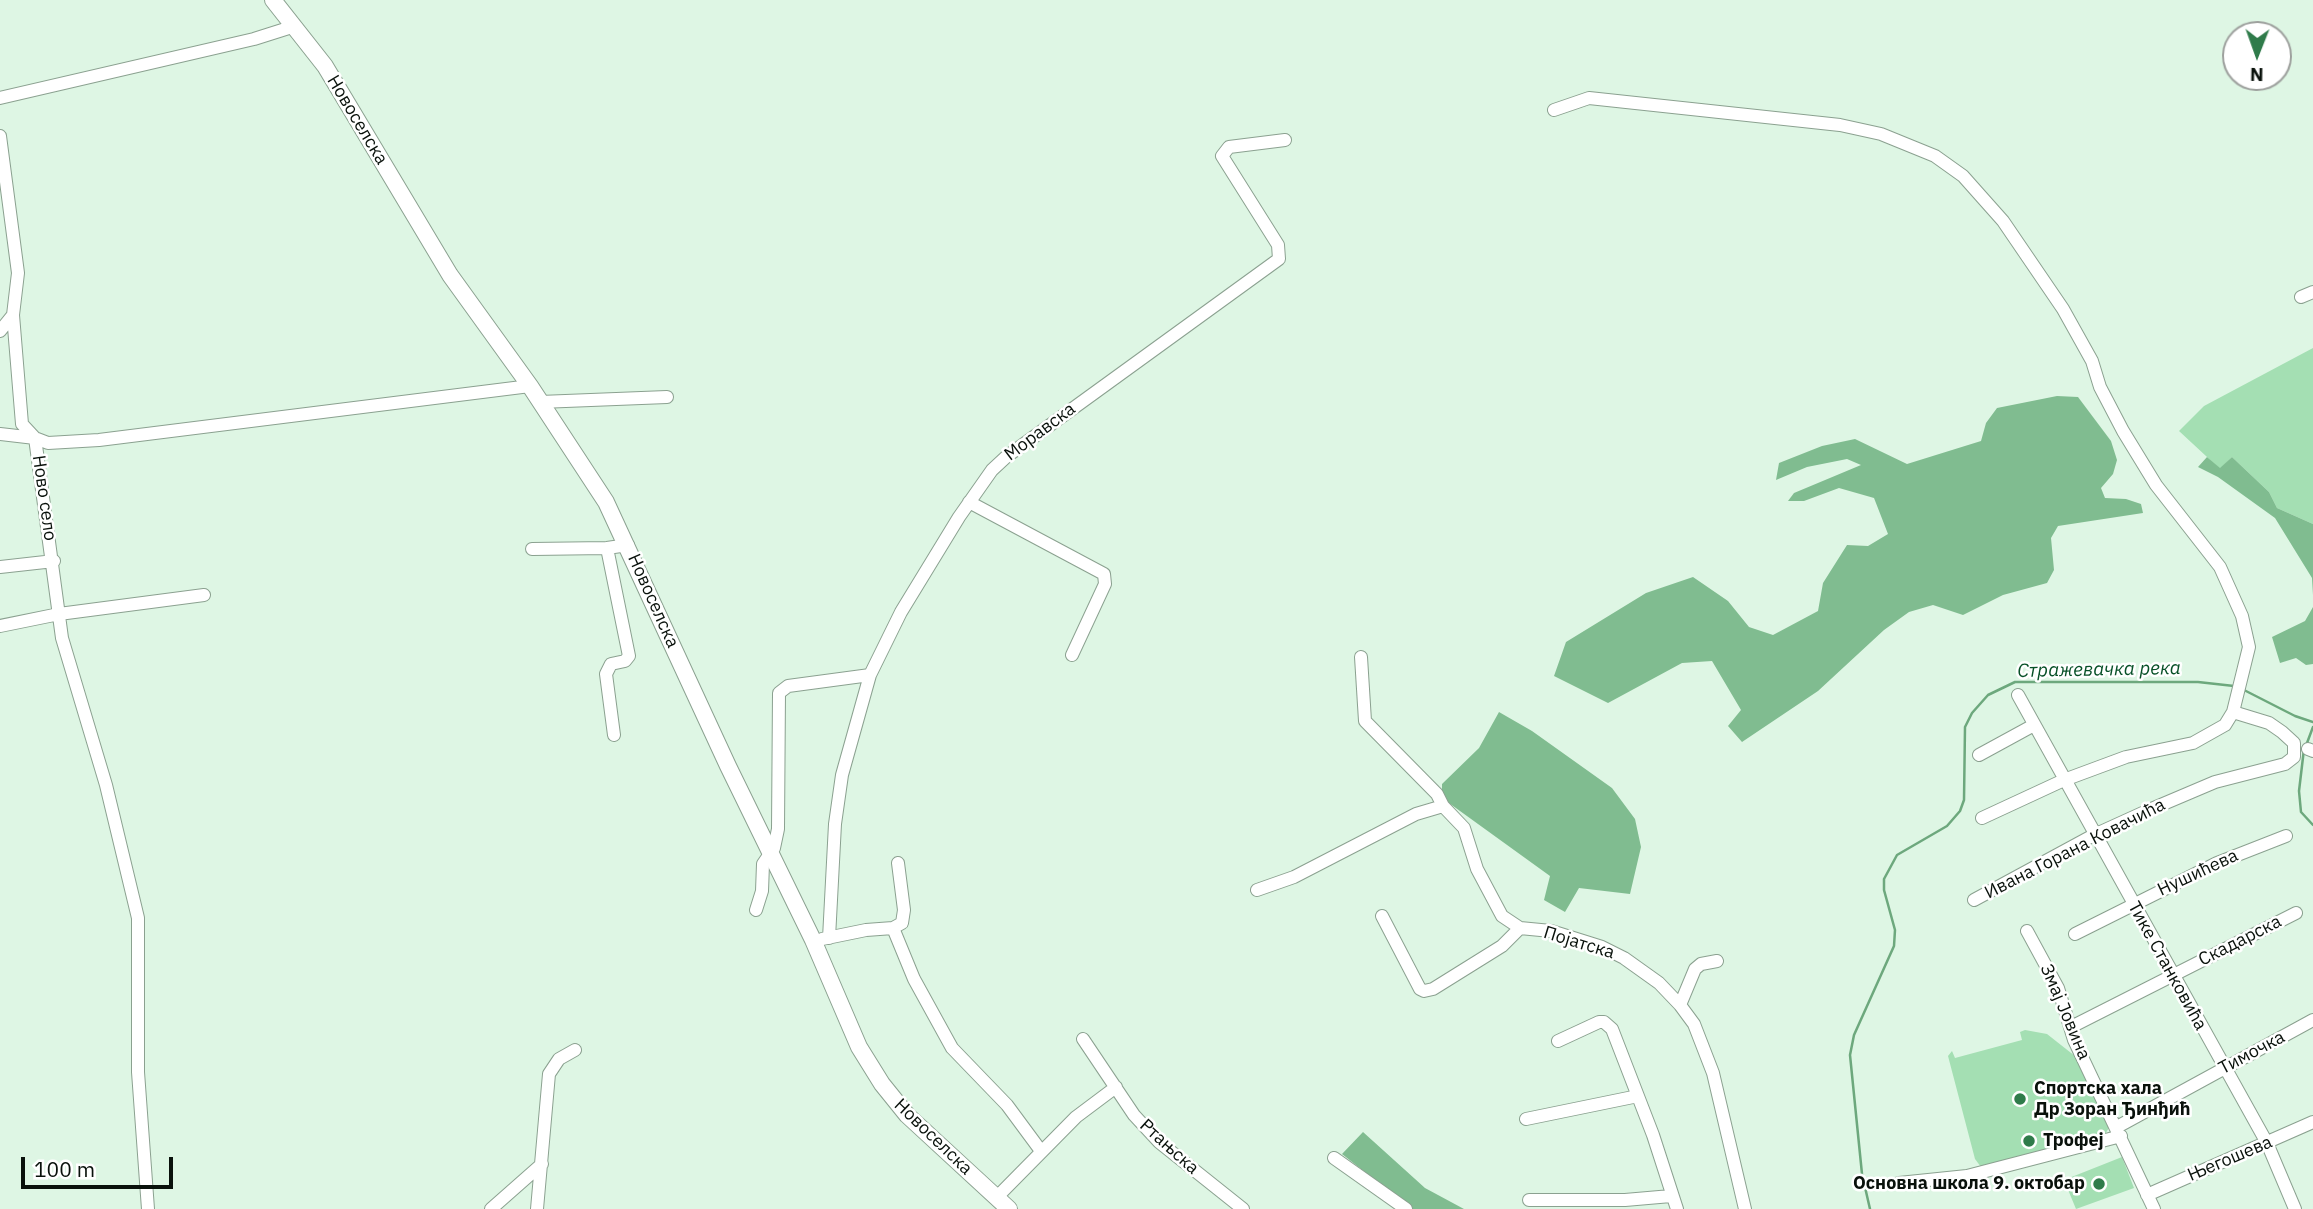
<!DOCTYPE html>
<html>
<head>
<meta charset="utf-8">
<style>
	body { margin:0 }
	#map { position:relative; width:2313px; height:1209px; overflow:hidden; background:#def6e4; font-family:"IBM Plex Sans",sans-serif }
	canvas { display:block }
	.north { position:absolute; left:2222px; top:21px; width:70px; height:70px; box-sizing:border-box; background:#fff; border:2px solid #9da09d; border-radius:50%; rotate:181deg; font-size:19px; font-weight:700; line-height:28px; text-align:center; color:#09110b }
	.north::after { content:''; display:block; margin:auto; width:24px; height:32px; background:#2f7b4a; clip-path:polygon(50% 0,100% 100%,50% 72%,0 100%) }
	.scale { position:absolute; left:21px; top:1157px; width:152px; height:32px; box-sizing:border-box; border:4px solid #09110b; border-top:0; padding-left:9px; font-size:21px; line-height:24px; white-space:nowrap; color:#09110b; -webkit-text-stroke:5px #fff; paint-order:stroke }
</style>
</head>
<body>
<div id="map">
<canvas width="2313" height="1209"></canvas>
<div class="north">N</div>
<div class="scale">100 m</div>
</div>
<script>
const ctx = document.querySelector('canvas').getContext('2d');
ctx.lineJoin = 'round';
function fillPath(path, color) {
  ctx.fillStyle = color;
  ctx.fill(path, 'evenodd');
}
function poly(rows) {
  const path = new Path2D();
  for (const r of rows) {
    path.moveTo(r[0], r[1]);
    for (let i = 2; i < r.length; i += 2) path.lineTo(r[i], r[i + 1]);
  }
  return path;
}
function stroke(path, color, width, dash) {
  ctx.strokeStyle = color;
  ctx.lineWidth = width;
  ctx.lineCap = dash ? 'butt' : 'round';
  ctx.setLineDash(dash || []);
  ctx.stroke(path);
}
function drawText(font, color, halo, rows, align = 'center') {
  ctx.font = font + ' "IBM Plex Sans",sans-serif';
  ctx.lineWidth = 5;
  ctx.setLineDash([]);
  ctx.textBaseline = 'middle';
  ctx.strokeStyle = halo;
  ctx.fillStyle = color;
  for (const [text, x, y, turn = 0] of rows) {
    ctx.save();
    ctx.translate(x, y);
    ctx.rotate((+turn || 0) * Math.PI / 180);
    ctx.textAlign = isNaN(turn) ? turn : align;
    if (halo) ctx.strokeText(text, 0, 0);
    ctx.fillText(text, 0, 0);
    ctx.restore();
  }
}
fillPath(poly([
	[2313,348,2313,524,2277,508,2269,492,2232,457,2220,469,2179,431,2204,406],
	[2025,1030,2047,1034,2080,1060,2110,1126,2104,1136,1981,1167,1975,1159,1948,1056,1952,1051,1955,1058,2022,1040,2020,1032],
	[2122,1157,2134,1188,2076,1209,2064,1180]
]), '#a4dfb3');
fillPath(poly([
	[2057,396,2078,397,2111,441,2117,460,2113,474,2101,488,2105,498,2126,499,2141,504,2143,513,2058,526,2051,538,2054,570,2047,583,2003,595,1963,615,1933,605,1909,612,1884,630,1818,691,1742,742,1728,726,1741,710,1712,661,1682,663,1608,703,1554,676,1566,642,1646,593,1693,577,1728,601,1749,627,1773,635,1818,611,1823,583,1847,545,1868,546,1888,534,1874,498,1839,488,1804,501,1788,501,1794,493,1861,465,1847,459,1807,467,1776,480,1779,463,1822,446,1855,439,1907,464,1981,441,1986,423,1997,408],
	[2207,457,2220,468,2232,457,2269,492,2277,508,2313,524,2313,595,2312,578,2275,518,2218,477,2198,467],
	[2313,607,2313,664,2306,665,2296,658,2280,663,2272,637,2305,621],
	[1499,712,1532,731,1612,788,1635,819,1641,847,1630,894,1579,888,1565,912,1544,900,1550,876,1442,798,1442,784,1479,748],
	[1363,1132,1425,1188,1464,1209,1412,1209,1342,1154]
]), '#80bc90');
stroke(poly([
	[2244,690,2295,716,2313,722],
	[2307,743,2313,727],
	[2304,749,2299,791,2301,812,2313,825],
	[1870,1209,1862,1174,1850,1055,1854,1035,1894,946,1895,930,1884,890,1884,879,1897,855,1947,826,1960,811,1964,800,1965,727,1972,713,1988,695,2015,682,2198,682,2234,686]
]), '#6da87d', 2.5);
const street = poly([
	[0,98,254,39,295,26],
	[1554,110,1589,98,1840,125,1881,134,1935,156,1963,176,2003,221,2063,309,2092,361,2100,387,2123,431,2156,485,2220,567,2242,616,2249,647,2233,712,2225,725,2193,743,2126,757,2064,780,1982,818],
	[0,136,18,273,13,315,22,424,35,438,62,638,106,785,138,918,138,1072,148,1209],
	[2301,297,2313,292],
	[0,331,13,315],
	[540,402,667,397],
	[0,434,35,438,48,443,99,440,530,386],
	[969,502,1104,574,1105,584,1072,655],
	[607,548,629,656,625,661,611,664,606,674,614,735],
	[532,549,607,548,628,545],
	[0,567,54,561],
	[0,626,59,614,204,595],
	[1361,657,1365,721,1437,794,1443,806],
	[2018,695,2267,1143,2295,1209],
	[2308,749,2313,751],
	[1979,755,2034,725],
	[1257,890,1294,877,1416,814,1443,806,1464,828,1477,869,1502,916,1520,928,1551,931,1602,947,1624,958,1659,983,1680,1005,1694,1024,1713,1073,1745,1209],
	[1974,900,2094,835,2149,810,2215,782,2285,764,2294,757,2294,743,2282,732,2269,723,2233,712],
	[756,910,762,891,763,864,774,848,778,829,779,693,788,686,870,675],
	[1382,916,1420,989,1424,991,1433,989,1502,946,1520,928],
	[893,928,914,979,952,1048,1007,1105,1041,1151],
	[2027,931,2058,988,2074,1040,2154,1209],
	[2075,934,2217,863,2286,836],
	[829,938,835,824,842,775,870,675,901,612,959,517,992,470,1006,457,1279,259,1278,245,1222,156,1229,147,1285,140],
	[822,939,866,930,893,928,902,923,904,910,898,863],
	[1680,1005,1695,969,1701,964,1717,961],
	[2071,1027,2296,913],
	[1083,1039,1134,1115,1159,1142,1243,1209],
	[1558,1041,1599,1022,1604,1022,1612,1029,1653,1135,1677,1209],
	[1526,1119,1638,1096],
	[2117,1127,2313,1020],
	[1334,1158,1406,1209],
	[1899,1183,1967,1176,2121,1136],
	[2147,1195,2313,1122],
	[997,1197,1076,1117,1116,1087],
	[1529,1200,1625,1200,1671,1196],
	[491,1209,542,1164],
	[537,1209,549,1074,559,1059,575,1050]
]);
const secondary = poly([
	[273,0,325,66,450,275,530,386,606,502,728,766,813,940,859,1047,882,1084,907,1115,1009,1209]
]);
stroke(street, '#8ba190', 14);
stroke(secondary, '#8ba190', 18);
stroke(street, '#fff', 12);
stroke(secondary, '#fff', 16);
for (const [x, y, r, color] of [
	[2020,1099,7,"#2f7b4a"],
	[2029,1141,7,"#2f7b4a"],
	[2099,1184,7,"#2f7b4a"]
]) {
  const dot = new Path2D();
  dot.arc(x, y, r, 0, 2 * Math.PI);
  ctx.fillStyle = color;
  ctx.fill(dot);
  stroke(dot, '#fff', 2.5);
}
drawText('18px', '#09110b', '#fff', [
	["Новоселска",357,120,59],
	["Моравска",1040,432,-37],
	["Ново село",44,498,82],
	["Новоселска",653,601,66],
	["Ивана Горана Ковачића",2075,849,-27],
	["Нушићева",2198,873,-25],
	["Скадарска",2240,941,-27],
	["Појатска",1579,943,17],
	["Тике Станковића",2167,966,61],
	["Змај Јовина",2065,1012,67],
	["Тимочка",2252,1053,-28],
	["Новоселска",933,1137,44],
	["Ртањска",1169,1147,42],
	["Његошева",2230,1159,-23]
]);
drawText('bold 18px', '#09110b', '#fff', [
	["Спортска хала",2034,1089],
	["Др Зоран Ђинђић",2034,1110],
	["Трофеј",2043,1141],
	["Основна школа 9. октобар",2085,1184,"right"]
], 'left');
drawText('italic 19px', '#075027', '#fff', [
	["Стражевачка река",2099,670,-1]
]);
</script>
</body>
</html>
